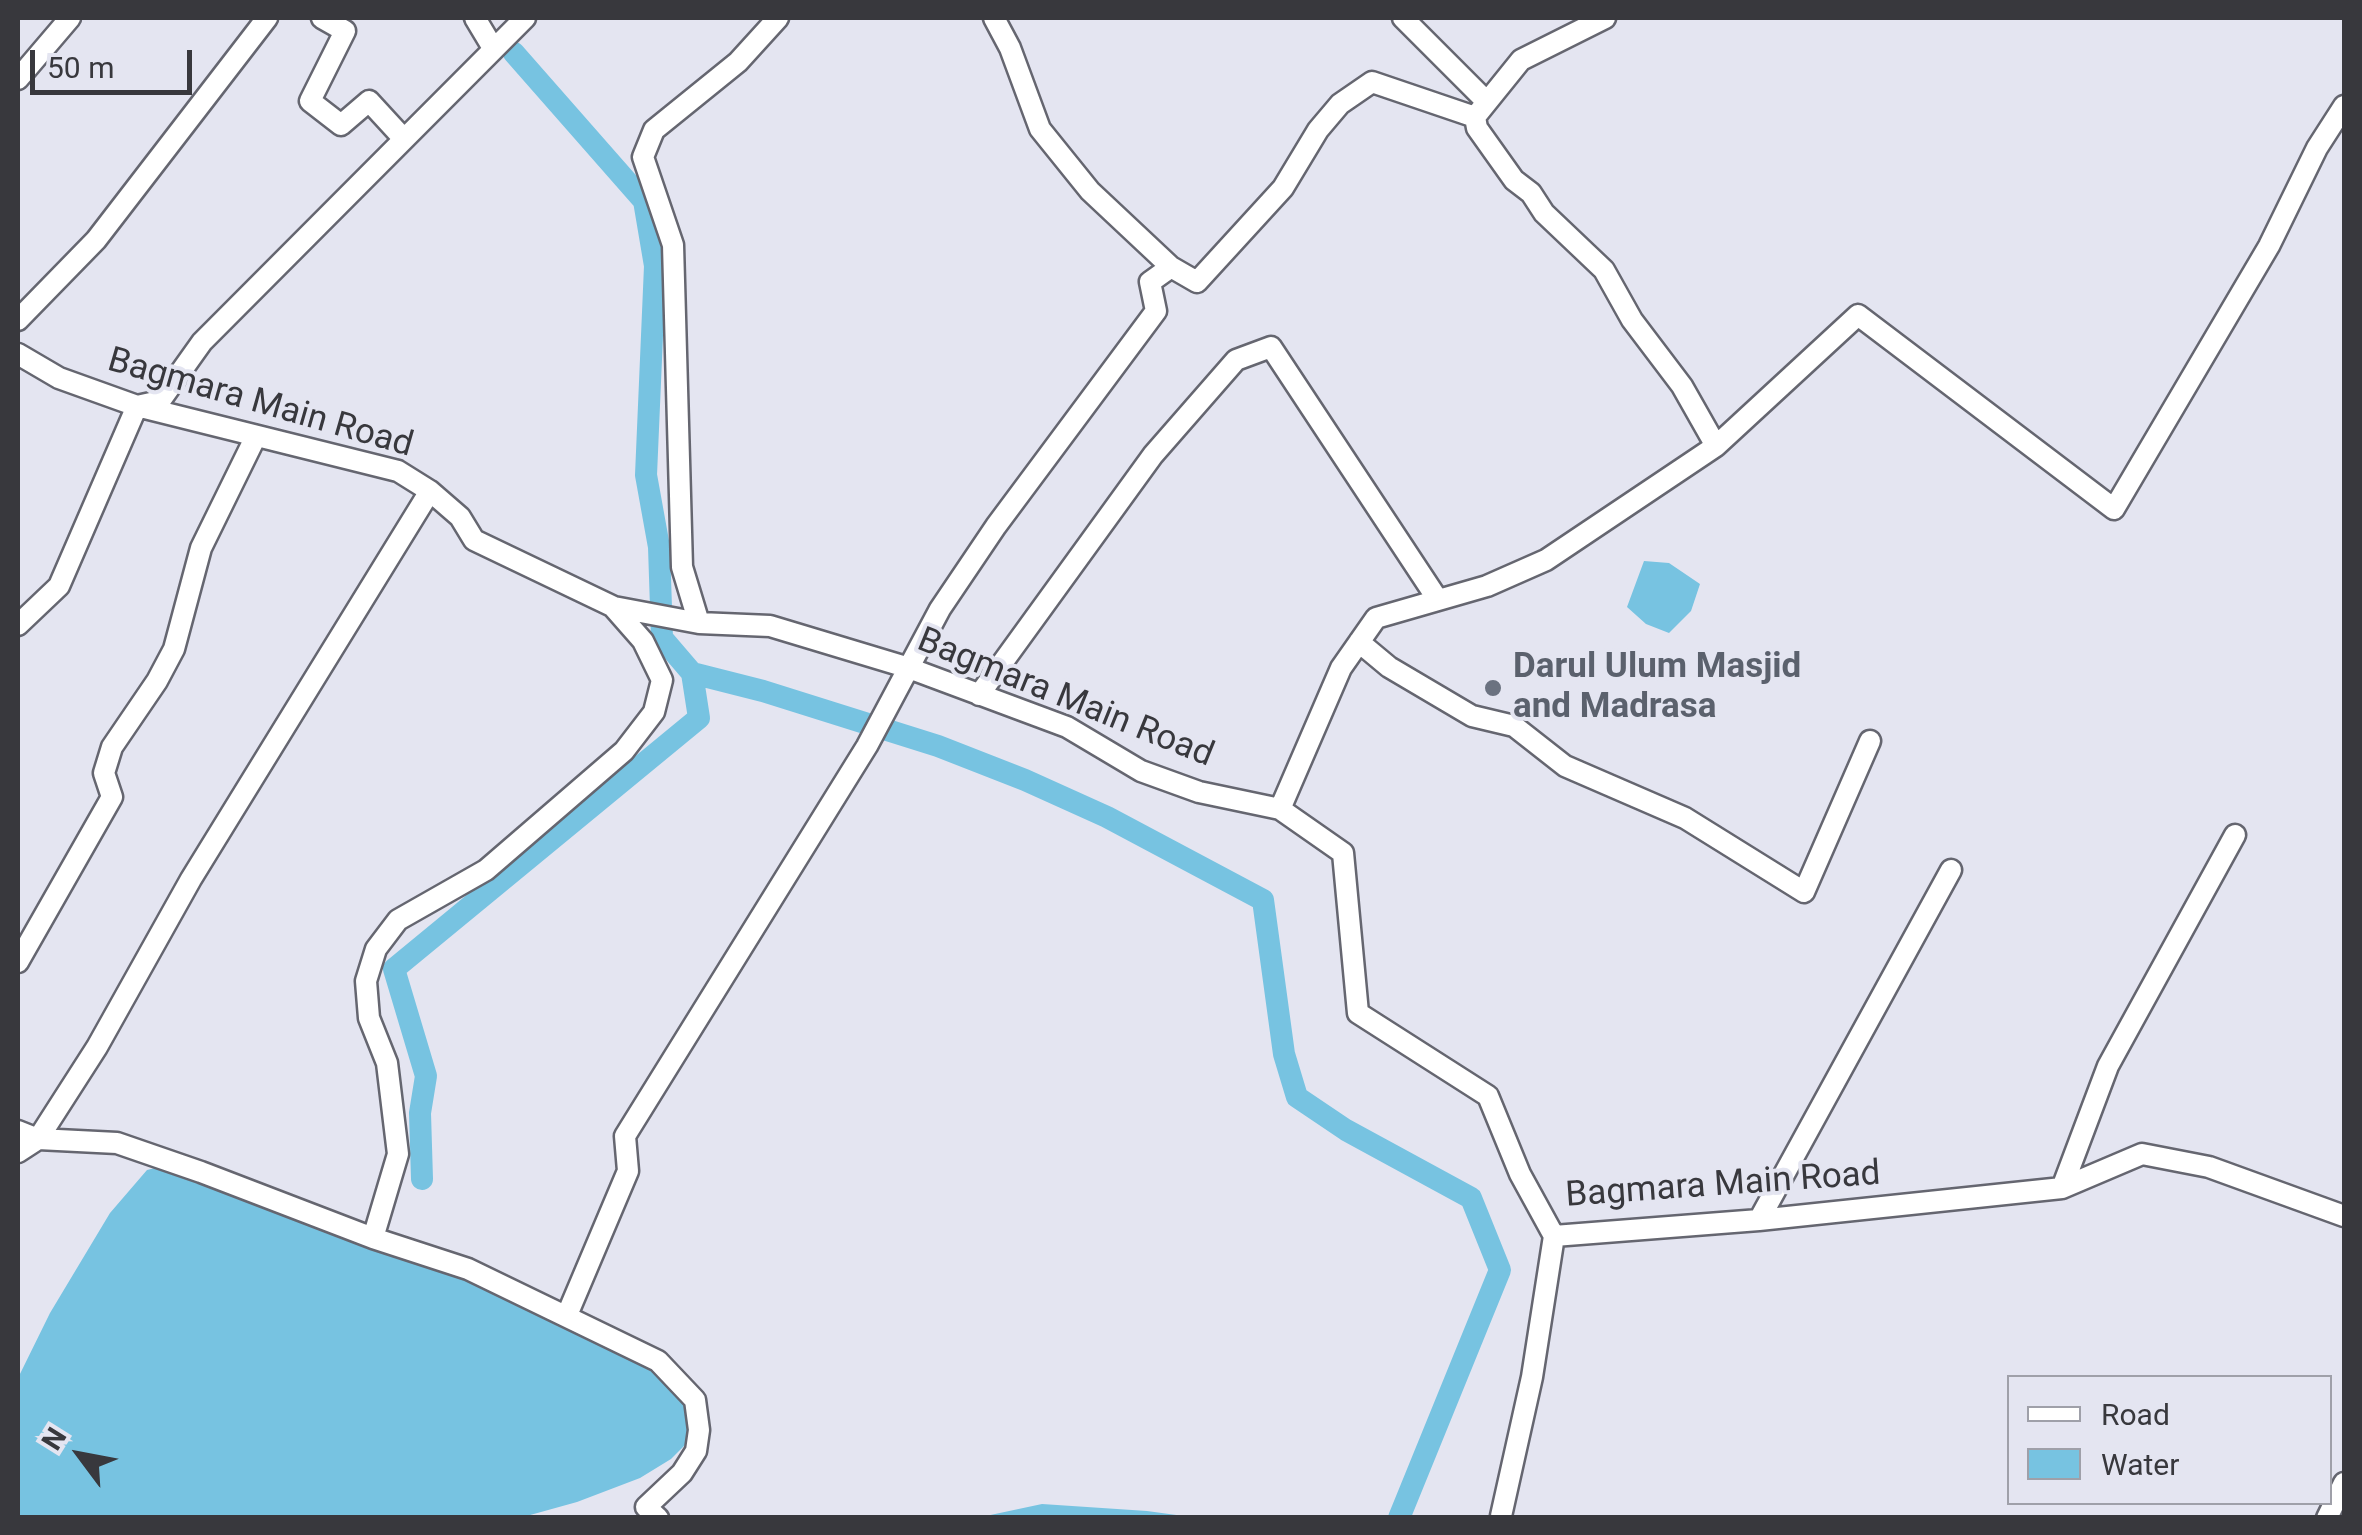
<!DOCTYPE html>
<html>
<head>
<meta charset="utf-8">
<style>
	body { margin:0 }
	#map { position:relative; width:2362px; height:1535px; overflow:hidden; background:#e4e5f1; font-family:Roboto,sans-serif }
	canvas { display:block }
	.frame { position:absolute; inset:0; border:20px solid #38383d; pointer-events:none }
	.legend { position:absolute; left:2007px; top:1375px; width:325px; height:130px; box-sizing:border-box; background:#e4e5f1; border:2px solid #9fa0a9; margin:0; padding:12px 18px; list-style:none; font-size:30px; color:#38383d }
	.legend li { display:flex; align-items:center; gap:20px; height:50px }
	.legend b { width:50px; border:2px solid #9fa0a9 }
	.north { position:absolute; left:30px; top:1405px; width:100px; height:100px; -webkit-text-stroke:8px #e4e5f1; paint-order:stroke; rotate:302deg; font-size:28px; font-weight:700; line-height:40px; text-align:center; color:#38383d }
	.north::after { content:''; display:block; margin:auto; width:35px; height:45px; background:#38383d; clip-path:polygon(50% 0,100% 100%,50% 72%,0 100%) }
	.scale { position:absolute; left:30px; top:50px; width:162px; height:45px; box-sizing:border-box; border:5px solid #38383d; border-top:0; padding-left:12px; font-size:30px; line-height:35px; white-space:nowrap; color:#38383d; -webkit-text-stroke:8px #e4e5f1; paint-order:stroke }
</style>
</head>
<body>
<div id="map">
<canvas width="2362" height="1535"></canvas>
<div class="frame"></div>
<ul class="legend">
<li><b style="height:12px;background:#fff"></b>Road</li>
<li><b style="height:28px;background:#77c3e1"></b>Water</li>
</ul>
<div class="north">N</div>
<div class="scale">50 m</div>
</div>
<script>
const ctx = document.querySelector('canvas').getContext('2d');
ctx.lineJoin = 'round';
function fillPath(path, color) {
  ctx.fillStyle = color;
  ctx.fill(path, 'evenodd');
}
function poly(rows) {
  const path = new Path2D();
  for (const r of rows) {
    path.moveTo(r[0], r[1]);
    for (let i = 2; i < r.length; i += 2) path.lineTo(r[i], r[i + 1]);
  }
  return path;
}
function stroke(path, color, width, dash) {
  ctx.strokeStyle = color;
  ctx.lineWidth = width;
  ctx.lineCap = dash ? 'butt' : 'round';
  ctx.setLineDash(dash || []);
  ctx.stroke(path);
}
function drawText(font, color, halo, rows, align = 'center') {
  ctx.font = font + ' Roboto,sans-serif';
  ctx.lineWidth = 8;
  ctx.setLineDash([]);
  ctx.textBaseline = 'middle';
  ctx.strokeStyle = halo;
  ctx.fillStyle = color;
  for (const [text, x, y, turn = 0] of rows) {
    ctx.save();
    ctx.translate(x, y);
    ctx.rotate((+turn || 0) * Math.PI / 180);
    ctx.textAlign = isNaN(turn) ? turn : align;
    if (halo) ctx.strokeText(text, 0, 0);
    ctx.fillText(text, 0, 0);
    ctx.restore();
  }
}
fillPath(poly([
	[1644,561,1669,563,1700,584,1691,611,1669,633,1646,624,1627,607],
	[159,1167,473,1280,645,1362,687,1401,690,1424,688,1442,671,1459,640,1478,577,1502,523,1517,18,1518,18,1378,50,1313,110,1213,147,1170],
	[1042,1504,1147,1511,1191,1517,981,1517]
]), '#77c3e1');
stroke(poly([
	[692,673,763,691,938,746,1025,780,1107,817,1263,900,1284,1054,1297,1097,1346,1130,1471,1198,1500,1270,1399,1518],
	[422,1179,420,1113,426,1076,394,969,699,718,692,673,662,638,659,547,646,475,655,266,644,201,514,53]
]), '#77c3e1', 22);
const minor = poly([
	[322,18,345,31,310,101,341,125,369,101,403,138],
	[475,18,493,48],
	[994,18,1010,48,1040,129,1090,191,1171,267],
	[1403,18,1486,101],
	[18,79,70,18],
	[1475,117,1477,128,1514,180,1531,193,1544,213,1604,270,1632,320,1682,386,1716,446],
	[18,320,96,240,267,18],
	[18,354,59,378,137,406,398,471,430,491,460,517,474,540,614,607,699,623,770,626,906,667,1067,727,1141,771,1199,792,1280,809,1343,853,1358,1013,1488,1096,1520,1174,1554,1236,1759,1220,2062,1188,2142,1154,2209,1167,2344,1216],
	[699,623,682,567,673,245,643,157,654,130,738,62,778,18],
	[18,625,59,586,137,406,160,401,202,342,525,18],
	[1359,642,1389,667,1472,716,1514,726,1565,766,1685,818,1804,892,1870,741],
	[979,695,1153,455,1236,360,1271,347,1438,600],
	[1280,809,1341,668,1376,618,1487,586,1546,560,1716,446,1858,315,2114,509,2269,246,2317,148,2344,106],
	[18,962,112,797,104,773,112,747,157,681,174,649,201,548,256,436],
	[18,1131,38,1139,117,1143,201,1172,373,1238,468,1269,658,1361,695,1400,699,1430,696,1451,682,1473,646,1507,658,1518],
	[18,1152,38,1139,97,1047,191,879,430,491],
	[2062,1188,2108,1066,2235,835],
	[1759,1220,1951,870],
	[373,1238,398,1154,387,1063,369,1018,366,981,376,949,398,920,486,870,624,751,654,712,662,680,643,641,614,608],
	[567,1315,628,1171,625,1136,867,746,940,609,996,526,1156,311,1150,282,1171,267,1197,282,1283,188,1318,130,1340,104,1372,82,1475,117,1521,60,1605,18],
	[1501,1516,1532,1377,1554,1236],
	[2327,1518,2344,1483]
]);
stroke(minor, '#656670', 25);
stroke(minor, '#fff', 20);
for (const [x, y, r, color] of [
	[1493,688,10,"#6b7280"]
]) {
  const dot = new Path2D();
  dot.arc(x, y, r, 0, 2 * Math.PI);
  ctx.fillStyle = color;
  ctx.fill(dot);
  stroke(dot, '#e4e5f1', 4);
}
drawText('35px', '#38383d', '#e4e5f1', [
	["Bagmara Main Road",260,404,16],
	["Bagmara Main Road",1065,699,22],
	["Bagmara Main Road",1723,1186,-4]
]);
drawText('bold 35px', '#5b616d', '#e4e5f1', [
	["Darul Ulum Masjid",1513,668],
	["and Madrasa",1513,708]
], 'left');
</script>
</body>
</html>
